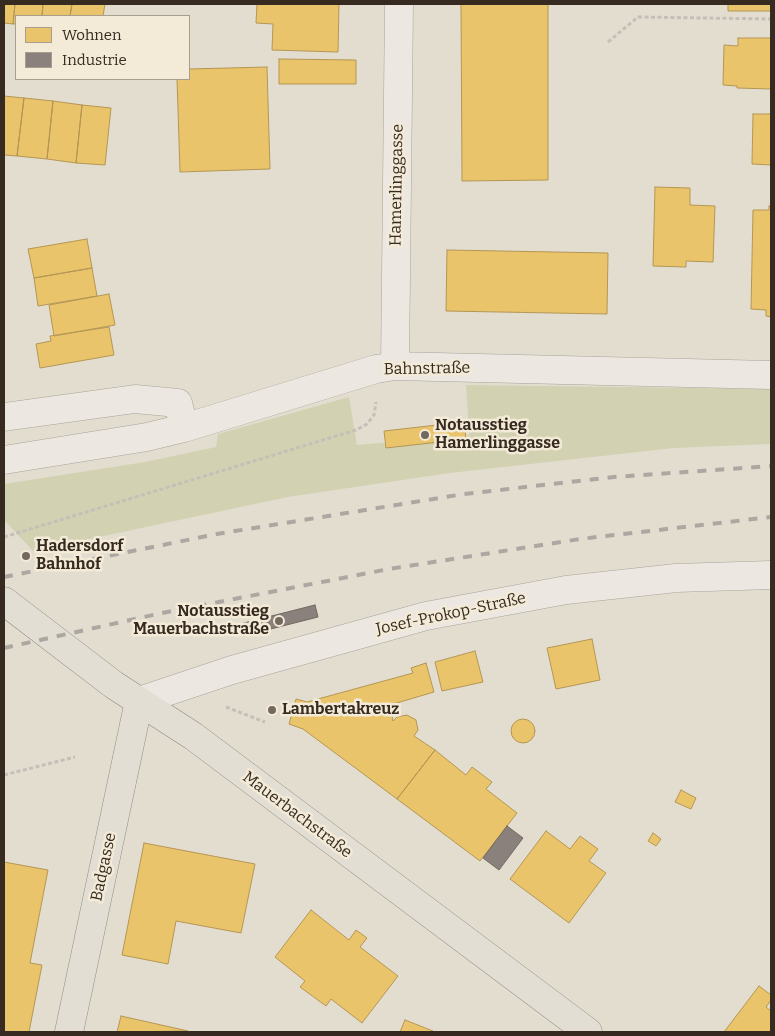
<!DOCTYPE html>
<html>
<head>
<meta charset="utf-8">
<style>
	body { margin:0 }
	#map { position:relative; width:775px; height:1036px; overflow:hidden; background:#e3ddd0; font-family:Bitter,serif }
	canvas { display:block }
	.frame { position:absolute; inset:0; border:5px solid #372b21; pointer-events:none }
	.legend { position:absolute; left:15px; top:15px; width:175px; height:65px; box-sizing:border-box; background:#f3ead7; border:1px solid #a89e8e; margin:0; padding:6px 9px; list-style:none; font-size:15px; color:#372b21 }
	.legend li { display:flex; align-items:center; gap:10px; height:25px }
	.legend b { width:25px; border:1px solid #a89e8e }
</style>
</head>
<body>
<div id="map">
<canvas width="775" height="1036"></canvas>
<div class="frame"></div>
<ul class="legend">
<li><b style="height:14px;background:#e9c46a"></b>Wohnen</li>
<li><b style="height:14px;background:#8a817c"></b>Industrie</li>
</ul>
</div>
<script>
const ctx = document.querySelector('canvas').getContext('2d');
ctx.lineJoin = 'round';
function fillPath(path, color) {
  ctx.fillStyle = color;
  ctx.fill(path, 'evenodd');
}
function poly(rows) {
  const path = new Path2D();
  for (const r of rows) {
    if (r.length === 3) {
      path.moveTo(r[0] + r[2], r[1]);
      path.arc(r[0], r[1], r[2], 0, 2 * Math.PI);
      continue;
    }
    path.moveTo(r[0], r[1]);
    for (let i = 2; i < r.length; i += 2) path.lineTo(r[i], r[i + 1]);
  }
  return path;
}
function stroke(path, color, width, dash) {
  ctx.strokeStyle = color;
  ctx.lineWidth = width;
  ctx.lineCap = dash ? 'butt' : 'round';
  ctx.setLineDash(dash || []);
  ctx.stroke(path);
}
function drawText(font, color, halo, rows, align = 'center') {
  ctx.font = font + ' Bitter,serif';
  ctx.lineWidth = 5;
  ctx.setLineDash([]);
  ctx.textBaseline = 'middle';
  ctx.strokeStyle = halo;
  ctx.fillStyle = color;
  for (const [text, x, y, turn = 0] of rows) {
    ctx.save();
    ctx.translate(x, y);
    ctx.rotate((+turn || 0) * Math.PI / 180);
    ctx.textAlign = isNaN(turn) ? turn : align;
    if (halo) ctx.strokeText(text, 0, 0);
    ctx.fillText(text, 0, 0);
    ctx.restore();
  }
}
fillPath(poly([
	[466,385,771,389,771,444,674,448,450,473,288,497,33,551,4,520,4,484,145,462,216,447,218,434,349,397,357,445,469,435]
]), '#d2d2b3');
const homes = poly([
	[4,4,15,4,13,24,4,23,4,4],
	[15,4,43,4,42,16,16,16,16,24,13,24,15,4],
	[43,4,72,4,70,16,42,16,43,4],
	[72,4,105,4,103,16,70,16,72,4],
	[257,4,339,4,338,52,272,50,273,24,256,23,257,4],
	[461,4,548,4,548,180,462,181,461,4],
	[728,4,771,4,771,11,728,11,728,4],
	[738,38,771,38,771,89,737,88,737,86,723,85,724,45,738,46,738,38],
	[279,59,356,60,356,84,279,84,279,59],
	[267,67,270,169,180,172,177,79,189,79,189,69,267,67],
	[4,96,24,98,17,156,4,155,4,96],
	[24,98,53,101,47,159,17,156,24,98],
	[53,101,82,105,76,163,47,159,53,101],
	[82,105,111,108,105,165,76,163,82,105],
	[753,114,771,114,771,165,752,164,753,114],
	[655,187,690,188,690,205,715,206,713,262,686,261,686,267,653,266,655,187],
	[769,206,771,206,771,317,766,316,766,310,751,309,753,210,769,210,769,206],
	[87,239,92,268,34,278,28,249,87,239],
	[447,250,608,253,607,314,446,311,447,250],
	[92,268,97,296,38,306,34,278,92,268],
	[109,294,115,325,54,336,49,305,109,294],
	[109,327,114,355,40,368,36,344,51,341,50,336,109,327],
	[464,422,466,439,386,448,384,431,464,422],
	[592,639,600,680,556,689,547,648,592,639],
	[475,651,483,682,442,691,435,662,475,651],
	[426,663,434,692,390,705,393,721,397,717,407,715,416,720,418,730,414,736,435,750,397,799,303,729,289,724,296,699,307,702,413,673,411,668,426,663],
	[523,731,12],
	[435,750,466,775,472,767,492,782,486,789,517,813,480,861,397,799,435,750],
	[681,790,696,798,691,809,675,802,681,790],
	[546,831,570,849,580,836,598,849,589,861,606,873,569,923,510,879,546,831],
	[653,833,661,839,656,846,648,841,653,833],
	[144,843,255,864,241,933,176,921,168,964,122,955,144,843],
	[4,862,48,870,30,963,42,965,29,1032,4,1032,4,862],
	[311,910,349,940,356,930,367,938,360,947,398,976,362,1023,331,999,326,1006,300,987,305,981,275,957,311,910],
	[759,986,771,995,771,1000,766,1007,771,1011,771,1032,724,1032,759,986],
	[121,1016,188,1031,115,1032,117,1032,121,1016],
	[405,1020,433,1031,432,1032,400,1032,405,1020]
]);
fillPath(homes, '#e9c46a');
stroke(homes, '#b49654', 1);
const industry = poly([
	[315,605,318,617,243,636,240,624,315,605],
	[507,826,523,838,499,870,483,858,507,826]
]);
fillPath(industry, '#8a817c');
stroke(industry, '#716761', 1);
const minor = poly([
	[395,366,399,4],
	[4,417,135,399,178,403,184,428],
	[4,460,147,437,184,428,376,369,395,366,771,375],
	[139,701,232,670,426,616,566,590,676,578,771,575]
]);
const major = poly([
	[4,601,114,685,193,736,588,1032],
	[69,1032,139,701]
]);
stroke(minor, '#a9a298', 29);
stroke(major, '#8e887f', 29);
stroke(poly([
	[608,42,638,17,771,19],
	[4,537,356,430,367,424,374,415,376,402],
	[226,707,265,722],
	[4,775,75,757]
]), '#c4bfb7', 3, [4, 2.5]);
stroke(minor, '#ece8e1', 28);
stroke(major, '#e3ded3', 28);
stroke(poly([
	[4,577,217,534,464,494,614,477,771,466],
	[4,648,162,613,389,569,580,539,771,517]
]), '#aca7a1', 4, [9, 9]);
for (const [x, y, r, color] of [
	[425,435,5,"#73695e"],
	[26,556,5,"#73695e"],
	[279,621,5,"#73695e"],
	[272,710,5,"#73695e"]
]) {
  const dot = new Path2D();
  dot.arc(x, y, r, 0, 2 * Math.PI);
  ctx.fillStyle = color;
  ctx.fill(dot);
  stroke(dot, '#f3ead7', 2);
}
drawText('16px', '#372b21', '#f3ead7', [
	["Hamerlinggasse",397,185,-89],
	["Bahnstraße",427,369,-1],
	["Josef-Prokop-Straße",451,614,-12],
	["Mauerbachstraße",297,815,37],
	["Badgasse",104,867,-78]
]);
drawText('bold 16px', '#372b21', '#f3ead7', [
	["Notausstieg",435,426],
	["Hamerlinggasse",435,444],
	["Hadersdorf",36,547],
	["Bahnhof",36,565],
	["Notausstieg",269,612,"right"],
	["Mauerbachstraße",269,630,"right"],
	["Lambertakreuz",282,710]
], 'left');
</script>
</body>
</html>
